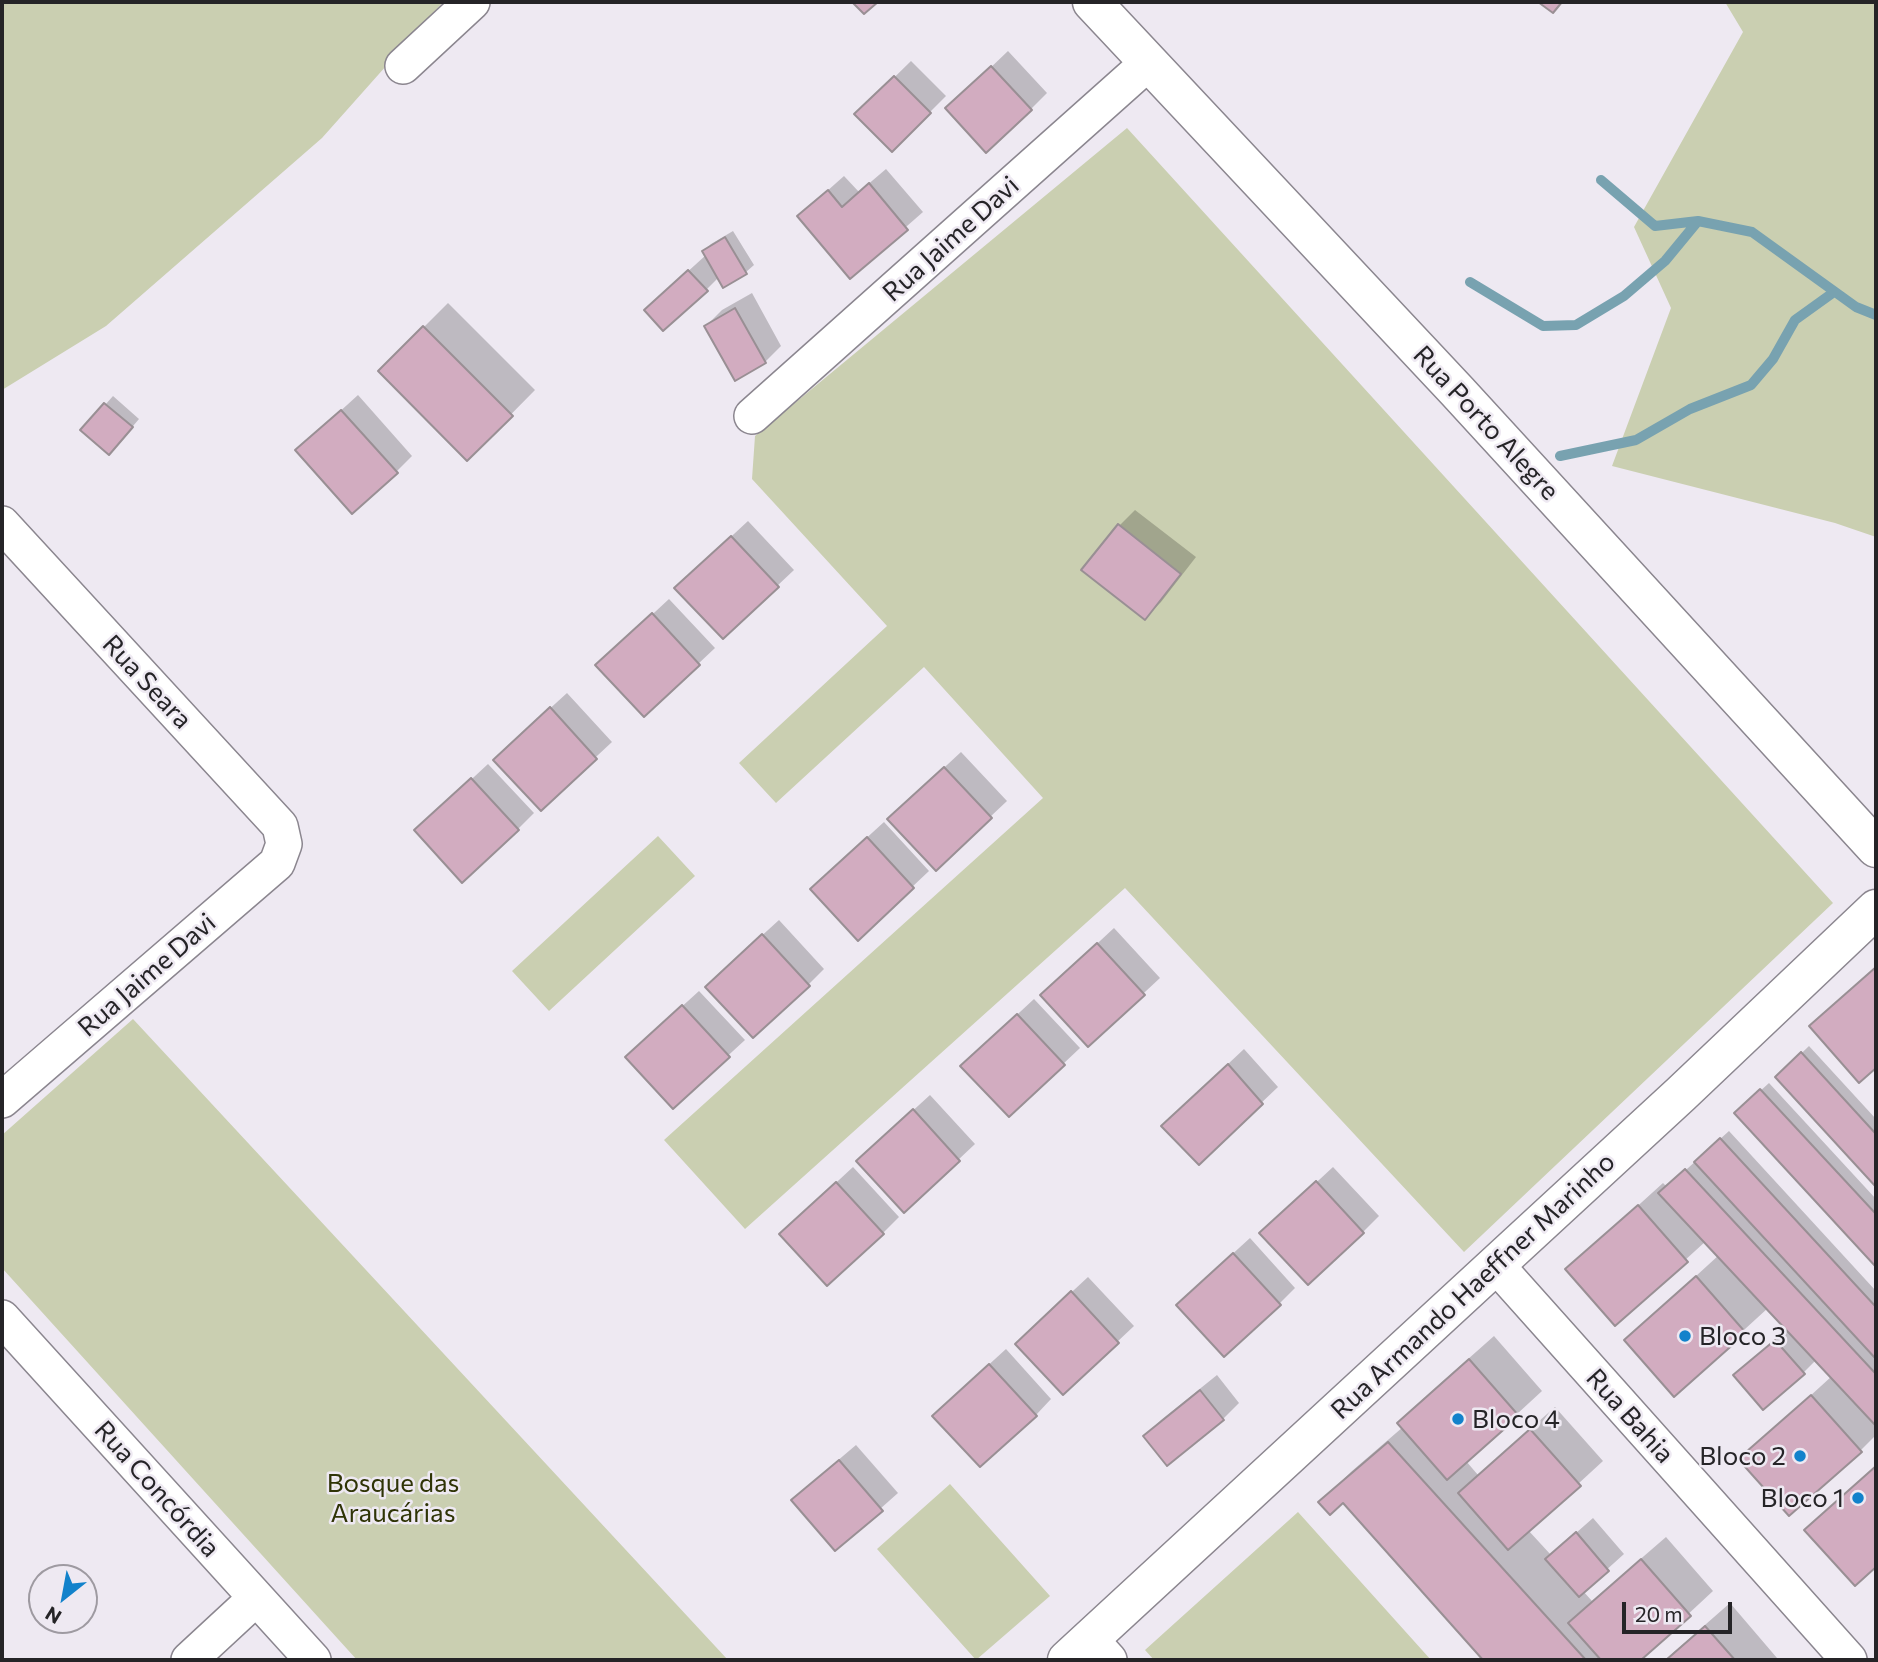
<!DOCTYPE html>
<html>
<head>
<meta charset="utf-8">
<style>
	body { margin:0 }
	#map { position:relative; width:1878px; height:1662px; overflow:hidden; background:#eee9f2; font-family:Commissioner,sans-serif }
	canvas { display:block }
	.frame { position:absolute; inset:0; border:4px solid #252427; pointer-events:none }
	.north { position:absolute; left:28px; top:1564px; width:70px; height:70px; box-sizing:border-box; background:#eee9f2; border:2px solid #9e9aa1; border-radius:50%; rotate:211deg; font-size:19px; font-weight:700; line-height:28px; text-align:center; color:#252427 }
	.north::after { content:''; display:block; margin:auto; width:24px; height:32px; background:#1282cb; clip-path:polygon(50% 0,100% 100%,50% 72%,0 100%) }
	.scale { position:absolute; left:1622px; top:1602px; width:110px; height:32px; box-sizing:border-box; border:4px solid #252427; border-top:0; padding-left:9px; font-size:21px; line-height:24px; white-space:nowrap; color:#252427; -webkit-text-stroke:5px #eee9f2; paint-order:stroke }
</style>
</head>
<body>
<div id="map">
<canvas width="1878" height="1662"></canvas>
<div class="frame"></div>
<div class="north">N</div>
<div class="scale">20 m</div>
</div>
<script>
const ctx = document.querySelector('canvas').getContext('2d');
ctx.lineJoin = 'round';
function fillPath(path, color) {
  ctx.fillStyle = color;
  ctx.fill(path, 'evenodd');
}
function poly(rows) {
  const path = new Path2D();
  for (const r of rows) {
    path.moveTo(r[0], r[1]);
    for (let i = 2; i < r.length; i += 2) path.lineTo(r[i], r[i + 1]);
  }
  return path;
}
function stroke(path, color, width, dash) {
  ctx.strokeStyle = color;
  ctx.lineWidth = width;
  ctx.lineCap = dash ? 'butt' : 'round';
  ctx.setLineDash(dash || []);
  ctx.stroke(path);
}
function drawText(font, color, halo, rows, align = 'center') {
  ctx.font = font + ' Commissioner,sans-serif';
  ctx.lineWidth = 5;
  ctx.setLineDash([]);
  ctx.textBaseline = 'middle';
  ctx.strokeStyle = halo;
  ctx.fillStyle = color;
  for (const [text, x, y, turn = 0] of rows) {
    ctx.save();
    ctx.translate(x, y);
    ctx.rotate((+turn || 0) * Math.PI / 180);
    ctx.textAlign = isNaN(turn) ? turn : align;
    if (halo) ctx.strokeText(text, 0, 0);
    ctx.fillText(text, 0, 0);
    ctx.restore();
  }
}
fillPath(poly([
	[2,2,443,2,322,138,106,326,2,390],
	[1725,2,1876,2,1876,537,1835,523,1612,466,1671,308,1634,227,1743,32],
	[1127,128,1833,903,1464,1252,1125,888,745,1229,664,1140,1043,798,924,667,776,803,739,763,887,626,752,479,755,436],
	[658,836,695,876,549,1011,512,971],
	[133,1019,728,1660,357,1660,2,1268,2,1135],
	[950,1484,1050,1596,976,1660,877,1549],
	[1298,1512,1431,1660,1154,1660,1145,1650]
]), '#cacfb1');
fillPath(poly([
	[1008,51,1047,93,1031,109,964,93],
	[911,61,946,96,892,150,857,114],
	[886,169,923,212,850,276,799,216,844,176,859,192],
	[733,231,754,265,746,272,724,285,719,277,706,290,662,295,706,255,704,251,711,244],
	[752,293,781,346,765,362,735,378,706,326,722,310],
	[448,303,535,390,467,459,380,371],
	[358,395,412,456,396,472,314,435],
	[113,396,139,419,117,445,83,430],
	[1135,510,1196,557,1161,602,1145,618,1119,526],
	[748,521,794,570,723,637,693,572],
	[669,599,715,648,644,715,614,650],
	[567,693,612,742,541,808,511,744],
	[961,752,1007,801,936,868,906,803],
	[488,764,534,813,518,829,433,815],
	[884,822,929,871,858,938,828,873],
	[779,920,824,969,808,985,723,971],
	[1114,928,1160,978,1088,1045,1059,979],
	[1876,966,1876,1065,1859,1080,1812,1026],
	[699,991,745,1040,673,1106,644,1041],
	[1034,999,1080,1048,1009,1115,979,1050],
	[1809,1046,1876,1119,1876,1184,1777,1077],
	[1244,1049,1278,1087,1199,1162,1179,1110],
	[1769,1083,1876,1199,1876,1264,1736,1113],
	[930,1095,975,1144,904,1211,874,1146],
	[1729,1131,1876,1291,1876,1435,1860,1451,1741,1459,1832,1376,1816,1360,1804,1372,1752,1360,1788,1329,1768,1308,1674,1394,1626,1340,1719,1255,1706,1241,1616,1323,1568,1269,1663,1183,1667,1187],
	[853,1167,899,1217,883,1233,798,1218],
	[1333,1167,1379,1216,1363,1232,1278,1218],
	[1250,1238,1295,1288,1279,1304,1194,1289],
	[1088,1277,1134,1326,1063,1393,1033,1328],
	[1494,1336,1542,1391,1466,1461,1478,1475,1555,1407,1603,1461,1528,1530,1551,1555,1593,1518,1624,1554,1583,1591,1592,1601,1666,1537,1713,1591,1642,1657,1646,1660,1485,1660,1343,1501,1320,1502,1352,1471,1403,1427,1399,1423,1423,1399],
	[1006,1349,1051,1399,1036,1415,950,1400],
	[1217,1375,1239,1403,1223,1419,1145,1436,1161,1420],
	[856,1445,898,1493,835,1549,810,1484],
	[1876,1466,1876,1565,1855,1584,1807,1530],
	[1730,1603,1777,1658,1775,1660,1665,1660]
]), '#0003');
stroke(poly([
	[1601,180,1655,226,1698,221,1752,232,1856,307,1876,315],
	[1470,282,1543,326,1576,325,1624,296,1665,261,1698,221],
	[1560,456,1636,440,1690,409,1751,385,1773,359,1795,320,1834,292]
]), '#78a2b0', 10);
const building = poly([
	[852,2,878,2,864,14,852,2],
	[1538,2,1562,2,1553,13,1538,2],
	[991,66,1032,110,986,153,945,108,991,66],
	[894,76,931,113,892,152,854,114,894,76],
	[869,183,908,230,850,279,797,216,828,190,842,207,869,183],
	[725,237,747,274,723,288,702,251,725,237],
	[688,270,708,291,663,331,644,310,688,270],
	[735,308,766,363,735,381,704,326,735,308],
	[423,326,513,416,467,461,378,371,423,326],
	[104,403,133,427,109,455,80,430,104,403],
	[341,410,398,473,352,514,295,450,341,410],
	[1118,524,1181,574,1145,620,1081,570,1118,524],
	[731,536,779,587,723,639,674,588,731,536],
	[652,613,700,665,644,717,595,665,652,613],
	[550,707,597,759,541,811,493,760,550,707],
	[944,767,992,818,936,871,887,819,944,767],
	[471,778,519,830,462,883,414,830,471,778],
	[867,837,914,888,858,941,810,889,867,837],
	[762,934,810,986,753,1038,705,987,762,934],
	[1097,943,1145,995,1088,1047,1040,995,1097,943],
	[1876,967,1876,1068,1859,1083,1809,1026,1876,967],
	[682,1005,730,1057,673,1109,625,1057,682,1005],
	[1017,1014,1065,1065,1009,1117,960,1066,1017,1014],
	[1801,1052,1876,1134,1876,1187,1775,1077,1801,1052],
	[1228,1064,1263,1104,1199,1165,1161,1126,1228,1064],
	[1760,1089,1876,1214,1876,1267,1734,1113,1760,1089],
	[913,1109,960,1161,904,1213,856,1161,913,1109],
	[1720,1138,1876,1307,1876,1359,1694,1162,1720,1138],
	[1685,1169,1876,1374,1876,1426,1658,1193,1685,1169],
	[1316,1181,1364,1233,1308,1285,1259,1233,1316,1181],
	[836,1182,884,1234,827,1286,779,1234,836,1182],
	[1638,1205,1688,1262,1615,1326,1565,1269,1638,1205],
	[1233,1253,1281,1305,1224,1357,1176,1305,1233,1253],
	[1696,1276,1746,1333,1674,1397,1624,1340,1696,1276],
	[1071,1291,1119,1343,1063,1395,1015,1344,1071,1291],
	[1775,1340,1805,1374,1763,1410,1733,1375,1775,1340],
	[1469,1359,1519,1416,1447,1480,1397,1423,1469,1359],
	[989,1364,1037,1416,980,1467,932,1416,989,1364],
	[1200,1390,1224,1420,1167,1466,1143,1436,1200,1390],
	[1811,1395,1862,1452,1789,1516,1738,1459,1811,1395],
	[1530,1429,1581,1486,1508,1550,1458,1493,1530,1429],
	[1388,1442,1586,1660,1483,1660,1343,1503,1330,1515,1318,1502,1388,1442],
	[839,1460,883,1511,835,1551,791,1500,839,1460],
	[1876,1466,1876,1567,1855,1586,1804,1530,1876,1466],
	[1576,1532,1609,1571,1579,1597,1545,1559,1576,1532],
	[1641,1559,1691,1616,1641,1660,1601,1660,1568,1623,1641,1559],
	[1705,1626,1735,1660,1666,1660,1705,1626]
]);
fillPath(building, '#d2acc0');
stroke(building, '#998f94', 2);
const street = poly([
	[403,66,472,2],
	[752,416,1149,62],
	[2,524,280,826,284,844,277,863,2,1100],
	[1496,1265,1849,1660],
	[2,1318,313,1660],
	[1090,1639,1109,1660],
	[189,1660,256,1598]
]);
const secondary = poly([
	[1092,2,1457,391,1876,848],
	[1067,1660,1681,1094,1876,909]
]);
stroke(street, '#8b868f', 38);
stroke(secondary, '#8b868f', 41);
stroke(street, '#fff', 35);
stroke(secondary, '#fff', 38);
for (const [x, y, r, color] of [
	[1685,1336,7,"#1282cb"],
	[1458,1419,7,"#1282cb"],
	[1800,1456,7,"#1282cb"],
	[1858,1498,7,"#1282cb"]
]) {
  const dot = new Path2D();
  dot.arc(x, y, r, 0, 2 * Math.PI);
  ctx.fillStyle = color;
  ctx.fill(dot);
  stroke(dot, '#eee9f2', 2.5);
}
drawText('26px', '#252427', '#eee9f2', [
	["Rua Jaime Davi",951,239,-42],
	["Rua Porto Alegre",1486,423,47],
	["Rua Seara",147,682,47],
	["Rua Jaime Davi",147,975,-41],
	["Rua Armando Haeffner Marinho",1473,1286,-43],
	["Rua Bahia",1630,1416,48],
	["Rua Concórdia",157,1489,48]
]);
drawText('26px', '#252427', '#eee9f2', [
	["Bloco 3",1699,1336],
	["Bloco 4",1472,1419],
	["Bloco 2",1786,1456,"right"],
	["Bloco 1",1844,1498,"right"]
], 'left');
drawText('26px', '#2f3406', '#eee9f2', [
	["Bosque das",393,1483],
	["Araucárias",393,1513]
]);
</script>
</body>
</html>
